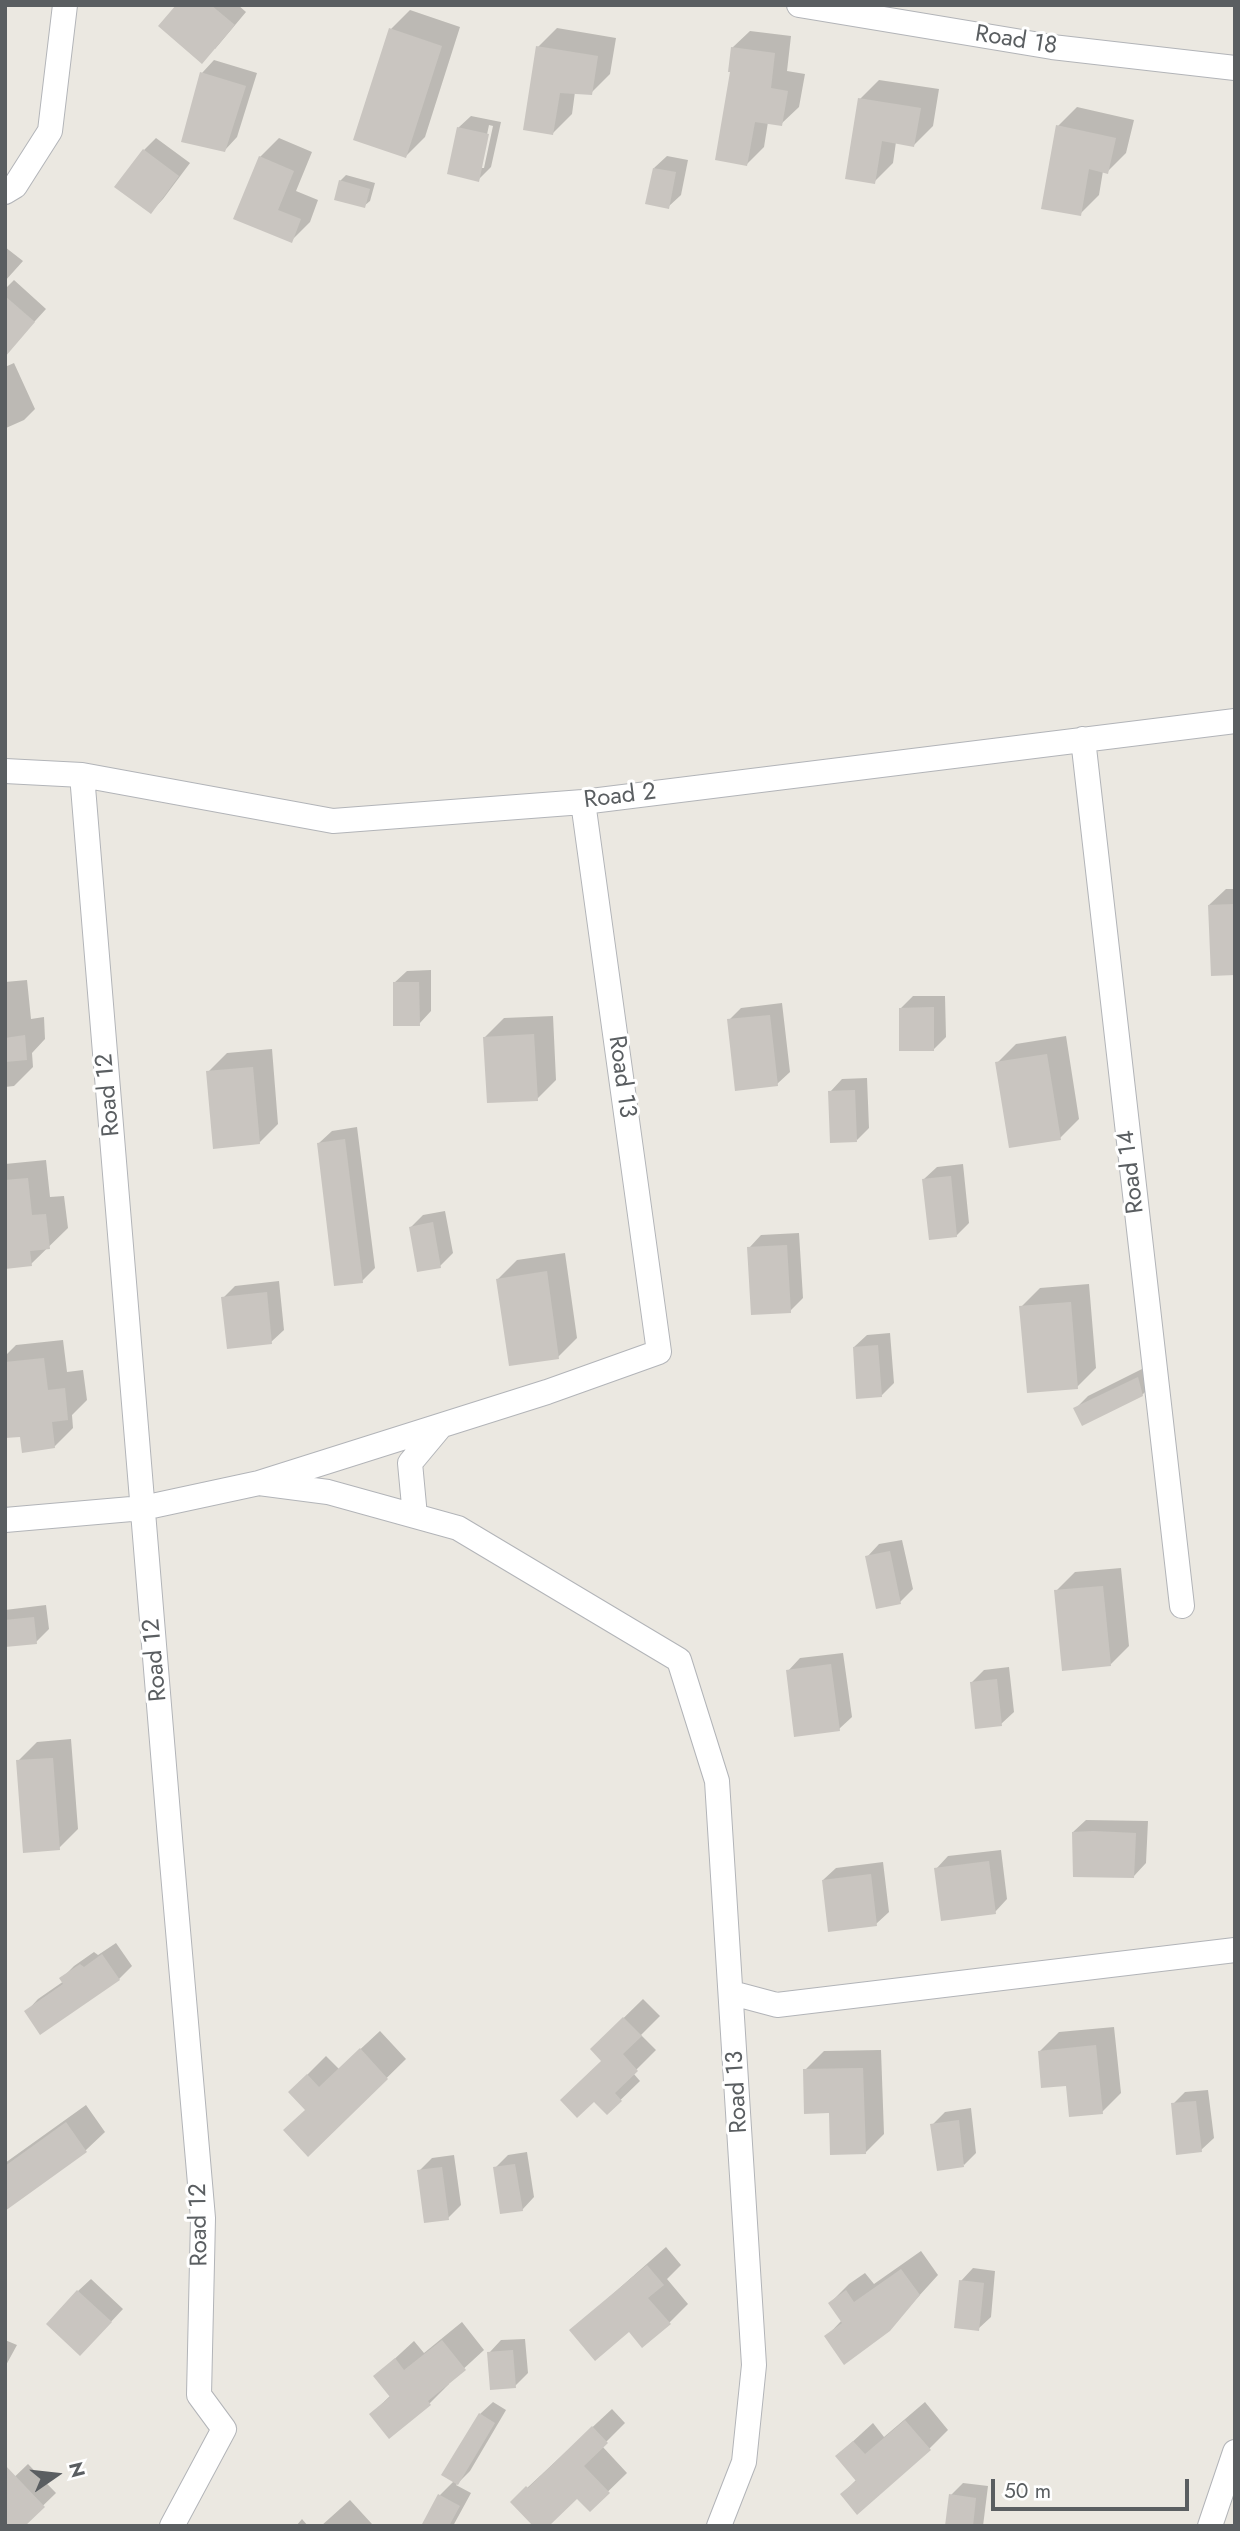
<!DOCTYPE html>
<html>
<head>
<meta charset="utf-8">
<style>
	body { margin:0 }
	#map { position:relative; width:1240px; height:2531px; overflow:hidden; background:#ebe8e1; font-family:Jost,sans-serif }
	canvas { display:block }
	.frame { position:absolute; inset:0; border:7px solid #5a5e61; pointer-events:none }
	.north { position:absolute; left:21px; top:2440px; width:70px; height:70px; -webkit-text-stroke:5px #fff; paint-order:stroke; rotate:76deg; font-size:19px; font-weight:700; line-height:28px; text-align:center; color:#5a5e61 }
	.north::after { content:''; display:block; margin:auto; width:24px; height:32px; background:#5a5e61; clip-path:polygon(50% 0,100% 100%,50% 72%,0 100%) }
	.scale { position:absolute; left:991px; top:2479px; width:198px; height:32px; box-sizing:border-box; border:4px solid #5a5e61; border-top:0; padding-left:9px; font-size:21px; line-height:24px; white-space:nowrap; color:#5a5e61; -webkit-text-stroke:5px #fff; paint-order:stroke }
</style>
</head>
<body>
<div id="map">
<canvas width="1240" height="2531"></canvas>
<div class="frame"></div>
<div class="north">N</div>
<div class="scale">50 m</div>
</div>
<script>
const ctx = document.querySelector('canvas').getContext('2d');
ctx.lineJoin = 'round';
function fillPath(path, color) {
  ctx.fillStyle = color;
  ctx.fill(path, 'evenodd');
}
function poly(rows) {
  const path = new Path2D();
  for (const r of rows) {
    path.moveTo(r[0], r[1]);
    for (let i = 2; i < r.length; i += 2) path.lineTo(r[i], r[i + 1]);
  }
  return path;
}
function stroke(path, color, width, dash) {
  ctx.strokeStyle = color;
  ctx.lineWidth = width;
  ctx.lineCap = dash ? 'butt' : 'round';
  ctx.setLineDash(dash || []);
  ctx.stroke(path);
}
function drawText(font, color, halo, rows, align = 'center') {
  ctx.font = font + ' Jost,sans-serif';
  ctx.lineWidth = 6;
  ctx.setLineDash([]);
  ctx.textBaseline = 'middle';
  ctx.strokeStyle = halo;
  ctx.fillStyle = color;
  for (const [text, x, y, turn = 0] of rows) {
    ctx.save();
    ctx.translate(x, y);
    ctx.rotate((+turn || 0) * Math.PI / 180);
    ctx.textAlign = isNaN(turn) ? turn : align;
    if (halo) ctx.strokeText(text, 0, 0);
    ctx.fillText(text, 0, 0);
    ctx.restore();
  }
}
fillPath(poly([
	[178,5,238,5,246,12,215,49],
	[410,10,460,27,425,137,406,156,391,29],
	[557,28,616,38,610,74,591,93,575,92,572,114,553,133,538,47],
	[750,31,791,36,787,71,805,74,799,107,781,124,768,122,764,147,747,164,732,71,732,48],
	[214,60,257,73,237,137,225,150,202,73],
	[879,80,939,89,933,126,914,145,896,142,893,163,874,182,860,99],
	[1077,107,1134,120,1126,153,1107,172,1103,171,1099,195,1080,214,1058,126],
	[471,116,501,122,491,167,478,180,458,128],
	[489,125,493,126,484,168,480,168],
	[156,138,190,163,163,199,151,212,144,150],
	[279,138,312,152,296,191,318,200,310,222,291,241,236,218,260,157],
	[667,156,688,160,681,195,668,207,654,168],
	[346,175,375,183,370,201,364,206,340,181],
	[5,247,23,261,5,281],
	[14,280,46,309,5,354,5,289],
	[14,363,35,409,24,420,6,428,5,367],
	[1226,889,1235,889,1235,973,1209,905],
	[431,970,431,1011,419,1024,394,983,407,971],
	[27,980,31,1019,44,1017,45,1039,32,1053,33,1067,14,1086,5,1087,5,982],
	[913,996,945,996,946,1037,933,1050,901,1008],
	[782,1003,790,1072,777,1084,729,1020,741,1008],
	[553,1016,556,1080,537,1099,485,1037,504,1018],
	[1066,1036,1079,1119,1060,1138,997,1063,1016,1044],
	[272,1049,278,1124,259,1143,208,1072,227,1053],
	[867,1078,869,1128,857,1140,830,1092,842,1079],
	[357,1127,375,1268,362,1281,319,1143,332,1131],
	[46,1160,50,1197,64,1196,68,1228,31,1264,5,1259,5,1164],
	[963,1164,969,1223,956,1236,924,1179,937,1167],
	[445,1211,453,1253,440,1266,411,1227,423,1215],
	[799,1233,803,1298,790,1311,749,1248,761,1235],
	[565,1253,577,1338,558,1357,498,1279,517,1260],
	[279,1281,284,1330,271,1342,223,1298,235,1286],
	[1089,1284,1096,1368,1077,1387,1021,1307,1040,1288],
	[890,1333,894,1383,881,1396,854,1347,867,1335],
	[63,1340,67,1372,83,1370,87,1400,72,1415,73,1428,54,1447,21,1435,5,1436,5,1356,16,1345],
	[1150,1365,1155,1382,1142,1395,1075,1409,1088,1396],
	[902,1540,913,1589,900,1602,867,1557,879,1544],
	[1121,1568,1129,1646,1110,1665,1056,1591,1075,1572],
	[46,1605,49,1629,36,1642,5,1645,5,1610],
	[843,1653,852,1717,839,1729,788,1671,800,1658],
	[1009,1667,1014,1712,1001,1724,971,1683,984,1670],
	[71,1739,78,1829,59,1848,18,1761,37,1742],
	[1086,1820,1148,1821,1146,1863,1134,1876,1073,1832],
	[1001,1850,1007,1899,995,1912,936,1869,948,1856],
	[883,1862,889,1912,876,1924,823,1880,836,1868],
	[116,1943,132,1966,119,1979,41,2033,26,2012,38,1999,64,1981,62,1978,74,1966,94,1952,98,1955],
	[643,1999,660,2016,641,2035,656,2050,633,2073,640,2081,607,2113,603,2061,592,2049],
	[1114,2027,1121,2093,1102,2112,1068,2084,1040,2051,1059,2032],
	[380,2031,406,2059,308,2155,307,2109,290,2092,326,2056,339,2069],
	[881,2050,884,2134,865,2153,831,2111,805,2070,824,2051],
	[1208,2090,1214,2138,1201,2150,1173,2104,1185,2092],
	[86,2105,105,2132,86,2150,5,2209,5,2163],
	[971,2108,976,2153,964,2165,932,2125,945,2112],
	[527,2152,534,2197,522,2210,495,2168,508,2155],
	[454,2155,461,2205,448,2218,419,2171,432,2158],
	[666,2247,681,2265,667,2279,688,2304,669,2323,629,2330,572,2330],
	[921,2251,938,2275,888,2330,826,2337,842,2320,830,2303,849,2284,865,2273,874,2284],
	[973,2268,995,2271,991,2317,978,2329,961,2281],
	[91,2279,123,2309,93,2341,78,2291],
	[462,2322,484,2350,448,2383,449,2384,430,2403,389,2437,371,2414,391,2395,376,2376,414,2341,424,2353],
	[525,2339,528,2373,515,2386,489,2353,501,2340],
	[5,2340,17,2345,5,2367],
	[493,2402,506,2410,470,2471,456,2485,471,2493,453,2526,423,2526,440,2495,454,2481,480,2414],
	[925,2402,948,2430,929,2449,842,2494,857,2479,837,2456,873,2423,884,2437],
	[612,2409,625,2423,602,2446,627,2473,590,2509,577,2496,512,2502],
	[28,2464,56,2493,22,2526,5,2486],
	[963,2483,988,2486,983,2526,947,2526,951,2495],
	[350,2500,372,2524,370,2526,321,2526],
	[302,2519,308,2526,296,2526]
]), '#0003');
fillPath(poly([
	[176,5,211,5,235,25,202,64,158,26],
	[389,28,442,46,406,158,353,140],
	[536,46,598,56,592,95,560,93,553,135,523,130],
	[731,47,775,53,771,88,788,91,782,126,755,122,747,166,715,160,730,72,728,72],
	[200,72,246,86,225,152,181,142],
	[858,98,921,108,914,147,882,141,875,184,845,179],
	[1056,125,1116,138,1108,174,1089,169,1081,216,1041,209],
	[457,127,489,134,479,182,447,174],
	[143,149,179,176,151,214,114,187],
	[259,156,294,171,278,210,301,219,292,243,233,219],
	[653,168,676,172,669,209,645,204],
	[339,180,370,189,365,208,334,200],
	[5,296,35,322,5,357],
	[1235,904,1235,975,1211,976,1208,905],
	[393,982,419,982,420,1026,393,1026],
	[934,1007,934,1051,899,1051,899,1008],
	[770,1015,778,1086,735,1091,727,1019],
	[534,1034,538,1101,487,1103,483,1037],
	[25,1035,27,1060,5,1062,5,1038],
	[1047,1054,1061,1140,1009,1148,995,1062],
	[253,1067,260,1144,213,1149,206,1071],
	[855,1090,857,1142,830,1143,828,1091],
	[345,1139,363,1283,334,1286,317,1143],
	[951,1176,957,1237,929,1240,922,1179],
	[28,1178,32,1215,46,1214,50,1249,30,1251,32,1266,5,1269,5,1180],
	[433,1222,441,1268,417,1272,409,1227],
	[787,1245,791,1313,751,1315,747,1247],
	[547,1271,559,1359,509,1366,496,1279],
	[267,1292,272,1344,227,1349,221,1297],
	[1071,1302,1078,1389,1027,1393,1019,1306],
	[878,1345,882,1397,856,1399,853,1347],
	[44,1358,48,1390,65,1388,68,1420,52,1422,55,1448,22,1453,20,1437,5,1438,5,1362],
	[1138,1377,1143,1396,1082,1426,1073,1408],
	[890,1551,901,1604,876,1609,865,1556],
	[1103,1586,1111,1666,1062,1671,1054,1590],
	[34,1617,37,1644,5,1647,5,1620],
	[831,1664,840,1731,794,1737,786,1670],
	[997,1679,1002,1726,975,1729,970,1682],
	[53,1758,60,1850,23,1853,16,1760],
	[1093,1831,1136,1833,1134,1878,1073,1877,1072,1832],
	[989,1861,996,1914,941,1921,934,1868],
	[871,1874,877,1926,828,1932,822,1880],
	[102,1954,120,1980,40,2035,24,2011,63,1984,59,1978,80,1964,84,1967],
	[623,2017,642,2036,623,2054,638,2071,615,2093,622,2101,607,2115,594,2102,577,2118,560,2100,601,2061,590,2049],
	[1096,2045,1103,2114,1069,2117,1066,2086,1041,2088,1038,2051],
	[360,2048,388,2079,308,2157,283,2130,305,2110,288,2092,307,2074,319,2087],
	[863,2068,866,2154,830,2155,829,2113,804,2114,803,2069],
	[1196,2101,1202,2152,1176,2155,1171,2103],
	[959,2120,964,2167,937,2171,930,2124],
	[66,2122,87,2152,5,2211,5,2166],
	[515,2164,523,2211,500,2214,493,2167],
	[442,2167,449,2220,424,2223,417,2170],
	[647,2265,664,2285,648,2298,671,2324,642,2348,629,2332,595,2361,569,2330],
	[901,2269,920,2295,890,2331,844,2365,824,2336,842,2323,828,2303,846,2290,854,2302],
	[959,2280,984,2283,979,2331,954,2328],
	[77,2290,112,2322,80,2356,46,2324],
	[442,2340,466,2370,428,2401,431,2405,389,2439,369,2414,390,2397,373,2376,395,2358,404,2370],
	[513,2350,516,2388,490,2390,487,2352],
	[479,2413,495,2423,458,2485,441,2475],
	[905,2420,931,2450,857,2515,840,2494,856,2481,835,2456,853,2441,865,2454],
	[592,2426,608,2443,584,2466,610,2493,590,2512,577,2499,549,2526,533,2526,510,2502,526,2486,528,2488],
	[5,2465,45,2507,25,2526,5,2526],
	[438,2494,460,2506,449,2526,421,2526],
	[949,2494,976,2498,973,2526,945,2526]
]), '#c9c5c0');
const street = poly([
	[799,5,1052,47,1235,68],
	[5,192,15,186,50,131,65,5],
	[1083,739,1182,1606],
	[5,771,82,775,333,821,583,802,1235,721],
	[82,775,171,1850,203,2218,199,2395,224,2429,172,2526],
	[259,1483,328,1492,458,1528,679,1660,717,1781,754,2365,744,2462,719,2526],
	[415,1516,410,1463,440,1427],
	[5,1520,143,1508,259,1483,547,1392,659,1352,583,802],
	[732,1993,777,2005,1235,1950],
	[1210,2526,1235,2452]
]);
stroke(street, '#b2b4b8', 26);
stroke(street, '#fff', 24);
drawText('24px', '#5a5e61', '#fff', [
	["Road 18",1016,41,9],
	["Road 2",620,797,-7],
	["Road 13",621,1077,82],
	["Road 12",109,1095,-95],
	["Road 14",1132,1172,-97],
	["Road 12",156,1660,-95],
	["Road 13",738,2092,-93],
	["Road 12",200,2225,-91]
]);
</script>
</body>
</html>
